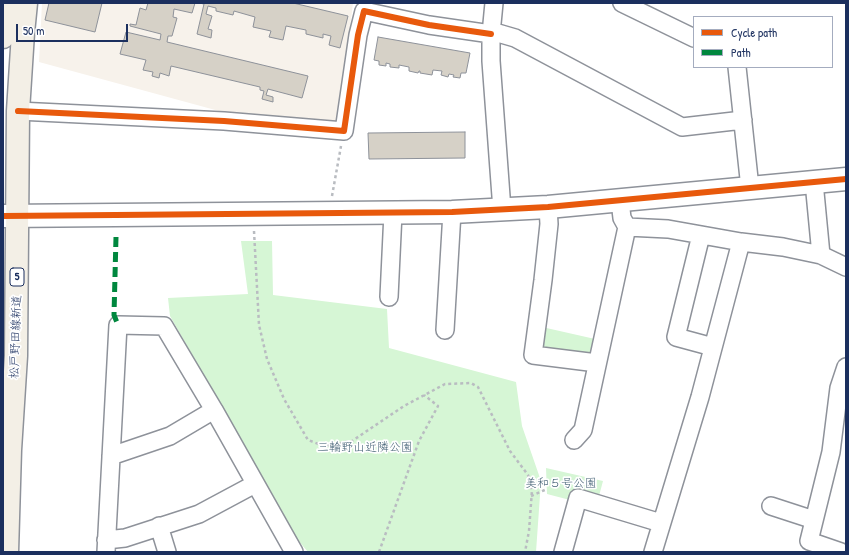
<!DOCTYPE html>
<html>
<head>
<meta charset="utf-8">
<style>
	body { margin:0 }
	#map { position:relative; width:849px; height:555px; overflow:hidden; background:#fff; font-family:"Patrick Hand",sans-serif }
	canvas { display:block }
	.frame { position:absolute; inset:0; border:4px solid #1b2f5e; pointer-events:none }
	.legend { position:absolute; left:693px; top:16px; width:140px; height:52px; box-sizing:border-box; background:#fff; border:1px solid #a4acbf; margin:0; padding:5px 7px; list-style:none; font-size:12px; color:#1b2f5e }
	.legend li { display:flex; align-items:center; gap:8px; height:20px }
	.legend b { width:20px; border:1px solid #a4acbf }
	.scale { position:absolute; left:16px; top:24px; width:112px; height:18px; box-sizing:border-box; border:2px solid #1b2f5e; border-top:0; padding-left:5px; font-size:12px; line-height:14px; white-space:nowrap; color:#1b2f5e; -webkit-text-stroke:3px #fff; paint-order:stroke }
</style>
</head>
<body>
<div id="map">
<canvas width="849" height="555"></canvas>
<div class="frame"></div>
<ul class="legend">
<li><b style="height:5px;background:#e8590c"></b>Cycle path</li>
<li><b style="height:5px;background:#00873e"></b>Path</li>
</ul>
<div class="scale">50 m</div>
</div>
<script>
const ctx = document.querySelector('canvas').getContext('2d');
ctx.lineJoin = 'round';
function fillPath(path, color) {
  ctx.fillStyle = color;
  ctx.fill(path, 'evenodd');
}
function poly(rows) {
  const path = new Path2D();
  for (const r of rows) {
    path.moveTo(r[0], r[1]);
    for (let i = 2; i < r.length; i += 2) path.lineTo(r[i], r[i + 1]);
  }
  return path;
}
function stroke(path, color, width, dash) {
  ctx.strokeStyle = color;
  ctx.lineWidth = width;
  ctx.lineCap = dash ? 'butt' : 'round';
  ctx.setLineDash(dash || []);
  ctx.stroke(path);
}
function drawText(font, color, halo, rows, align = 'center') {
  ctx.font = font + ' "Patrick Hand","Klee One",sans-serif';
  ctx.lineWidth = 3.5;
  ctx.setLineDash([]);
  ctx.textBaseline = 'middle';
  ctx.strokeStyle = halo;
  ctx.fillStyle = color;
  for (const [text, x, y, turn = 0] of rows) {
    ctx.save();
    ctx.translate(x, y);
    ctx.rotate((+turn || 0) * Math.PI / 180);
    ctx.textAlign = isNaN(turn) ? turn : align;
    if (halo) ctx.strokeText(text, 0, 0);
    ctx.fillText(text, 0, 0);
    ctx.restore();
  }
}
fillPath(poly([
	[42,3,353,3,339,119,333,124,230,114,39,62]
]), '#f7f2eb');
fillPath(poly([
	[241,241,272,241,273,295,387,309,389,348,516,382,522,426,541,481,536,552,308,552,297,539,170,316,168,298,248,294],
	[542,327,595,339,593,354,543,350,539,344],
	[546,468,603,481,599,496,575,489,570,500,547,494]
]), '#d6f6d5');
const building = poly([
	[49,3,102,3,95,32,45,20,49,3],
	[148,3,195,3,192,13,174,9,173,17,177,18,172,36,168,36,167,42,308,76,302,98,268,89,266,95,273,97,273,102,262,99,264,91,260,90,260,87,171,66,169,76,160,73,159,78,152,76,153,72,143,70,146,60,120,54,126,32,160,40,161,34,130,26,130,24,136,25,140,8,146,10,148,3],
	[199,3,293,3,348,16,340,48,329,45,331,36,323,34,323,38,306,34,306,30,286,26,283,40,269,37,271,31,253,27,255,17,234,11,233,15,216,11,216,8,208,6,206,14,212,16,208,29,212,30,211,38,197,34,204,4,199,3],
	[378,37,470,53,466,73,461,73,460,78,453,77,454,75,449,74,448,77,441,75,442,71,433,70,432,75,420,73,420,71,419,71,418,73,409,71,409,67,399,65,399,68,390,67,390,64,386,63,386,66,379,65,379,61,374,60,378,37],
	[465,132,465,158,369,159,368,133,465,132]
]);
fillPath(building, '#d6d1c7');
stroke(building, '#8e929a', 1);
const minor = poly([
	[494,3,491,34,491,61,502,210],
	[622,3,694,38],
	[491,31,515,38,682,127,743,120],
	[737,67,750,188],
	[18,111,224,121,344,131,358,35,364,11,429,25,491,34],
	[814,182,821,255],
	[620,201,622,218,627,227,668,229,741,242,783,247,821,255,846,267],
	[548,207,549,224,543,280,533,355,597,363],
	[701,235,676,337,713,347],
	[389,297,393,213],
	[445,330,452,212],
	[839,388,846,367],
	[574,440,583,430,627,227],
	[111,456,170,436,214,410],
	[771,506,814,520],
	[159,526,167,552],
	[106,540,125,538,199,514,255,484],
	[106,552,118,325,164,326,214,410,294,552],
	[563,552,578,498,661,523],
	[653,552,700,397,741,242],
	[841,552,809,541,831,452,839,388,846,390]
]);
const tertiary = poly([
	[3,216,452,212,548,207,846,179]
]);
const primary = poly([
	[3,37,7,3],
	[7,552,10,450,16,356,18,111,23,33,26,3]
]);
stroke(minor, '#8e929a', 20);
stroke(tertiary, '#8e929a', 25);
stroke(primary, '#8e929a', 25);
stroke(poly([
	[332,196,341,146],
	[254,231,259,325,267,359,284,399,308,440,324,446,352,441,404,406,445,384,471,383,478,387,510,451,528,475,532,490,529,531,525,552],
	[531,496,547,489],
	[379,552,419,441,438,406,424,395]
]), '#b9bcc1', 2.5, [3, 3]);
stroke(minor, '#fff', 17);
stroke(tertiary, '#fff', 22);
stroke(primary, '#f3efe6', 22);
stroke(poly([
	[116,237,114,315,118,325]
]), '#00873e', 5, [10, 5]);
stroke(poly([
	[18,111,224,121,344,131,358,35,364,11,429,25,491,34],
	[3,216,452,212,548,207,846,179]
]), '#e8590c', 6);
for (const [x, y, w] of [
	[17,277,14]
]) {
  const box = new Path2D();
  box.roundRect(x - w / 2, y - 9, w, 18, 3);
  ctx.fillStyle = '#fff';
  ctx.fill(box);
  stroke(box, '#1b2f5e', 1);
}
drawText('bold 11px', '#1b2f5e', null, [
	["5",17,277]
]);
drawText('12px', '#1b2f5e', '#fff', [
	["松戸野田線新道",16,337,-88]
]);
drawText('12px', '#415f73', '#fff', [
	["三輪野山近隣公園",365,448],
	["美和５号公園",561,484]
]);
</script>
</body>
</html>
